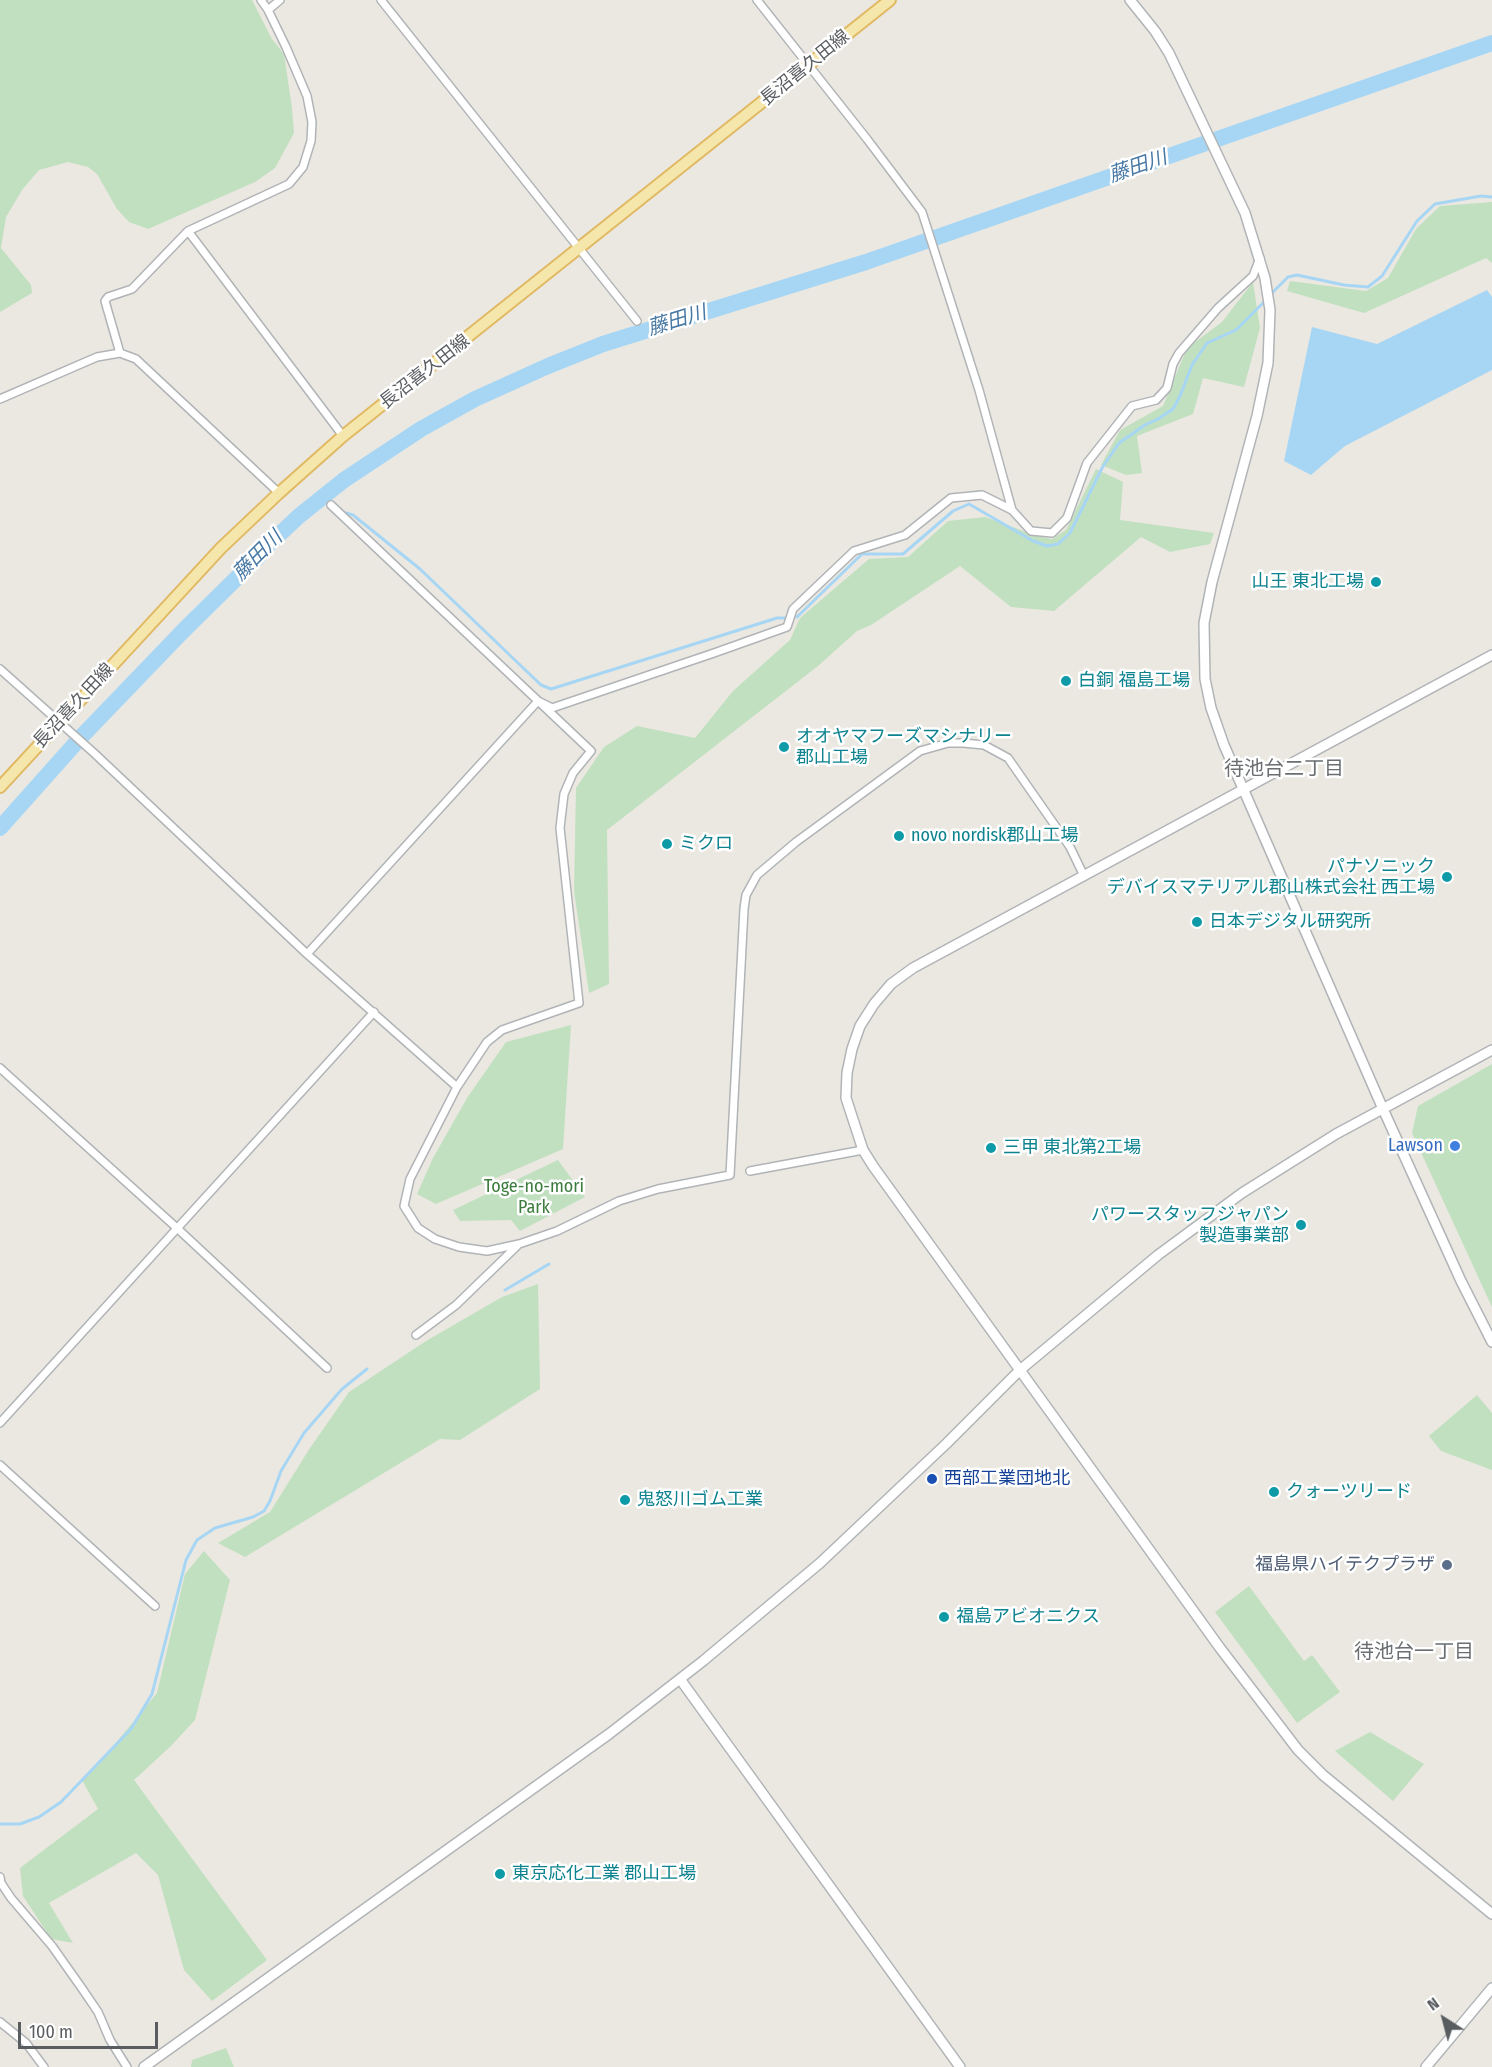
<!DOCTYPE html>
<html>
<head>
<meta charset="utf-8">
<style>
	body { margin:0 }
	#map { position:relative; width:1492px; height:2067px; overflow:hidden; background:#ebe8e1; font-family:"Fira Sans Condensed",sans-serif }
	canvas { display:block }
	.north { position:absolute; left:1414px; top:1989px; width:60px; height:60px; -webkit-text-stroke:4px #fff; paint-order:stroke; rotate:324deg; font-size:16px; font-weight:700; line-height:24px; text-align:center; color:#5a5d60 }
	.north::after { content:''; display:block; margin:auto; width:21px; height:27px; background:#5a5d60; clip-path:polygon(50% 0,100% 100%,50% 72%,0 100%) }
	.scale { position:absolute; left:18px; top:2022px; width:140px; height:27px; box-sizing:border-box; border:3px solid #5a5d60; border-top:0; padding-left:8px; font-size:18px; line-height:21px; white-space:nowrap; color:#5a5d60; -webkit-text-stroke:4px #fff; paint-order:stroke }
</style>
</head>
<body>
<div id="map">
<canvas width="1492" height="2067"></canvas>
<div class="north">N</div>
<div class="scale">100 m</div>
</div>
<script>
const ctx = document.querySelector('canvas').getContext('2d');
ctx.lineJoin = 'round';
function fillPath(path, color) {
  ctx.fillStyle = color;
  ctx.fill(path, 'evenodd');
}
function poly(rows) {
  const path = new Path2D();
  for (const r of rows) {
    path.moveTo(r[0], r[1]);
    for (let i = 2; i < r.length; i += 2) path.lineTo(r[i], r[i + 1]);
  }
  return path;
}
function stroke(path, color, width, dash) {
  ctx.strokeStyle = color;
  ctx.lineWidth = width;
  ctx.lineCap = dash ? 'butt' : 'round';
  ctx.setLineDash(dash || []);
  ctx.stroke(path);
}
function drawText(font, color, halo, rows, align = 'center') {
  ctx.font = font + ' "Fira Sans Condensed","Noto Sans JP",sans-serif';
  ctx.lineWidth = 5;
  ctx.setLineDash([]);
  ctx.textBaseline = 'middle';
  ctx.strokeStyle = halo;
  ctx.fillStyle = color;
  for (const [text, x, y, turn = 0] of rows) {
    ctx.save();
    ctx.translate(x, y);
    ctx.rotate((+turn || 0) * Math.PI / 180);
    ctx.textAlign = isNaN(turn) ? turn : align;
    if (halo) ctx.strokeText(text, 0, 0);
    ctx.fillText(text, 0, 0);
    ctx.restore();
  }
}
fillPath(poly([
	[0,0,252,0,272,39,284,54,292,108,294,133,275,168,255,182,148,229,129,222,117,209,97,174,88,167,68,162,39,170,22,190,6,217,1,248,31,285,32,293,0,312],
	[1492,202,1492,263,1486,258,1364,313,1287,291,1290,281,1366,291,1388,278,1416,229,1440,206],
	[1253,282,1260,328,1244,387,1203,378,1193,414,1137,436,1142,473,1126,475,1101,465,1120,430,1163,406,1187,348,1222,322],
	[1096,469,1123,482,1120,520,1214,533,1210,544,1170,552,1141,537,1054,611,1011,607,960,566,871,625,857,631,818,666,607,830,609,984,589,993,574,891,576,788,604,747,637,726,695,738,733,691,790,640,800,618,869,559,908,557,948,521,985,517,1037,536,1052,539,1066,530],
	[571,1025,563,1149,436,1204,417,1194,433,1158,467,1098,506,1042],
	[1492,1064,1492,1307,1412,1133,1418,1106],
	[558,1160,585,1197,520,1231,511,1220,460,1221,453,1210],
	[538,1284,540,1389,460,1440,440,1439,245,1557,218,1543,270,1512,310,1448,349,1392,426,1341,502,1297],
	[1477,1395,1492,1413,1492,1470,1441,1451,1429,1436],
	[204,1551,230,1580,195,1720,171,1746,134,1780,267,1960,212,2001,184,1970,158,1875,136,1853,49,1903,73,1943,51,1939,23,1896,20,1868,98,1809,82,1780,100,1762,157,1693,185,1574],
	[1249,1586,1304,1661,1312,1655,1340,1692,1297,1723,1215,1612],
	[1370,1732,1424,1764,1393,1801,1335,1751],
	[226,2048,234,2067,191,2067,192,2060]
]), '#c1e0c0');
fillPath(poly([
	[1487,290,1492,297,1492,370,1345,446,1311,475,1284,461,1312,327,1377,344]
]), '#a7d6f5');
stroke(poly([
	[1270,295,1288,277,1297,275,1344,285,1368,287,1382,276,1417,221,1435,204,1481,196,1492,197],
	[346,513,353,515,420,569,541,685,551,689,777,618,785,618],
	[797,617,862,554,903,554,953,511,969,504,1033,541,1047,546,1058,544,1070,533,1102,468,1119,443,1145,425,1158,419,1173,409,1180,396,1192,365,1207,343,1236,330,1266,300],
	[505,1290,549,1264],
	[0,1824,20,1824,39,1817,61,1802,131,1729,152,1694,186,1560,197,1540,215,1528,253,1517,264,1511,270,1501,281,1471,304,1433,342,1389,367,1369]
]), '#a7d6f5', 3);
stroke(poly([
	[0,828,82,736,183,631,259,556,266,547,299,516,344,480,421,429,475,399,548,366,603,344,866,262,1492,43]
]), '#a7d6f5', 16);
const minor = poly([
	[381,0,637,321],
	[757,0,867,139,922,212,979,390,1012,510],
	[268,10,280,0],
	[188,231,343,436],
	[120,353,105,301,108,297,132,289,188,231,289,184,303,167,311,141,312,122,307,96,286,47,268,10,261,0],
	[0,399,97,357,120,353,136,359,279,493],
	[331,505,591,751,573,773,564,794,560,828,579,1003,502,1030,487,1042,457,1087,410,1179,404,1206,418,1228,435,1239,459,1247,487,1251,519,1244,557,1231,619,1201,658,1189,730,1175,744,909,746,895,757,875,796,842,920,751,948,743,963,743,984,745,1008,758,1070,847,1084,876],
	[0,669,94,753,307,954,457,1087],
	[307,954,538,701,552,708,714,653,787,627,793,609,854,551,905,535,951,498,982,495,1012,510,1031,531,1052,533,1067,518,1087,463,1132,406,1156,400,1167,388,1173,364,1179,353,1218,308,1253,276,1260,258],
	[0,1068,178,1229,327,1368],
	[750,1171,863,1150],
	[416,1335,456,1305,517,1246],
	[0,1423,374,1012],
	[0,1465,155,1606],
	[0,1877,1,1883,11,1898,52,1946,81,1987,98,2012,110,2040,127,2067],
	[0,2022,26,2043,44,2067]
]);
const tertiary = poly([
	[1130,0,1155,31,1169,53,1245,213,1265,278,1270,310,1268,363,1257,416,1212,582,1204,623,1205,679,1211,708,1224,745,1383,1109,1461,1281,1492,1342],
	[1492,655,913,968,891,984,874,1004,860,1026,852,1049,847,1073,846,1098,863,1150,873,1166,1220,1648,1298,1750,1323,1775,1492,1914],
	[680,1679,960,2067],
	[144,2067,609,1734,703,1661,820,1563,946,1444,1020,1370,1158,1255,1242,1193,1336,1134,1492,1050],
	[1426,2067,1492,1988]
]);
const primary = poly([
	[0,787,221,548,279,493,343,436,890,0]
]);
stroke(minor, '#b1b4b7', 10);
stroke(tertiary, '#b1b4b7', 12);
stroke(primary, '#e1b964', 14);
stroke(minor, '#fff', 7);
stroke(tertiary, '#fff', 9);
stroke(primary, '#f5e7ab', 10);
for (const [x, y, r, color] of [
	[1376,582,6,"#0f9aa8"],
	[1066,681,6,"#0f9aa8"],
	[784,747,6,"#0f9aa8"],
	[899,836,6,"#0f9aa8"],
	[667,844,6,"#0f9aa8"],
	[1447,877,6,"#0f9aa8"],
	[1197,922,6,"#0f9aa8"],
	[1455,1146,6,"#3f7fe0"],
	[991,1148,6,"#0f9aa8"],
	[1301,1225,6,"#0f9aa8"],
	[932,1479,6,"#1a4fb4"],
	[1274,1492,6,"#0f9aa8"],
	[625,1500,6,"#0f9aa8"],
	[1447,1565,6,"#5c6f8a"],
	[944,1617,6,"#0f9aa8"],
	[500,1874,6,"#0f9aa8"]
]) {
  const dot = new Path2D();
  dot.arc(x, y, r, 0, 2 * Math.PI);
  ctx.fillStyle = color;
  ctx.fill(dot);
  stroke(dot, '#fff', 2);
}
drawText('18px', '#5a5d60', '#fff', [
	["長沼喜久田線",805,68,-39],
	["長沼喜久田線",425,372,-38],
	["長沼喜久田線",74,706,-47]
]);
drawText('18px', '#0d838f', '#fff', [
	["山王 東北工場",1364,582,"right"],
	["白銅 福島工場",1078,681],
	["オオヤマフーズマシナリー",796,737],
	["郡山工場",796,758],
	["novo nordisk郡山工場",911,836],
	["ミクロ",679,844],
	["パナソニック",1435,867,"right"],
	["デバイスマテリアル郡山株式会社 西工場",1435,888,"right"],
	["日本デジタル研究所",1209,922],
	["三甲 東北第2工場",1003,1148],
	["パワースタッフジャパン",1289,1215,"right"],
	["製造事業部",1289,1236,"right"],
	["クォーツリード",1286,1492],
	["鬼怒川ゴム工業",637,1500],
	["福島アビオニクス",956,1617],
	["東京応化工業 郡山工場",512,1874]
], 'left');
drawText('18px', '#366cbe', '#fff', [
	["Lawson",1443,1146]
], 'right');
drawText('18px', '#3d7c3d', '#fff', [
	["Toge-no-mori",534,1187],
	["Park",534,1208]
]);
drawText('18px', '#164399', '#fff', [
	["西部工業団地北",944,1479]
], 'left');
drawText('18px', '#4e5e75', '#fff', [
	["福島県ハイテクプラザ",1435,1565]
], 'right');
drawText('italic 20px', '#4778a4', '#fff', [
	["藤田川",1138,167,-19],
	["藤田川",677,321,-17],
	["藤田川",258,556,-45]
]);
drawText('20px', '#6b6f72', '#fff', [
	["待池台二丁目",1284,769],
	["待池台一丁目",1414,1652]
]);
</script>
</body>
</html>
